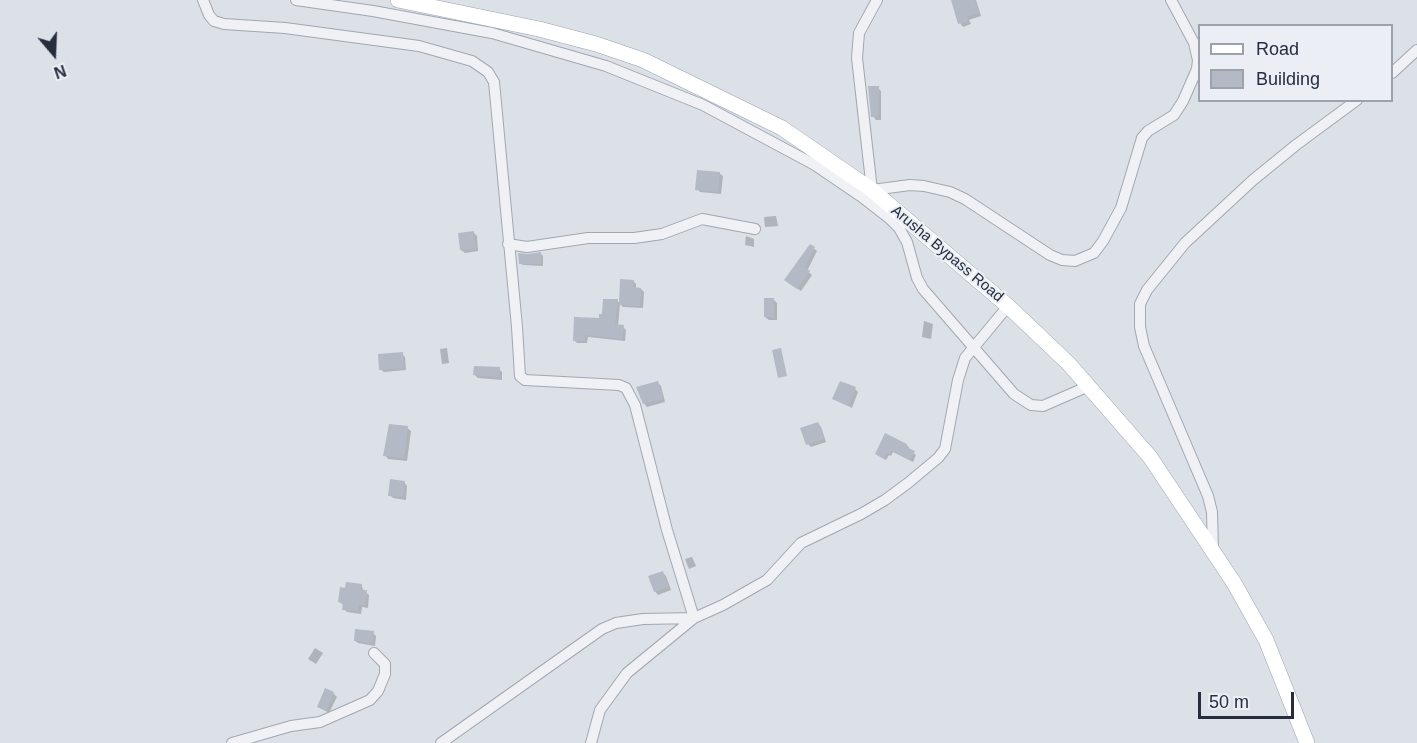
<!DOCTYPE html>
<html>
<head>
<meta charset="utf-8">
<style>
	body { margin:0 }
	#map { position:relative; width:1417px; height:743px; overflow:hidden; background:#dce0e7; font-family:Helvetica,sans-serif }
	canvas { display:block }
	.legend { position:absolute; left:1198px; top:24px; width:195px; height:78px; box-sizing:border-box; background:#ebeff5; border:2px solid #9ca1ac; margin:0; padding:8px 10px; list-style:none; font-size:18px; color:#252d3f }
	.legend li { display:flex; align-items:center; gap:12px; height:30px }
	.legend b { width:30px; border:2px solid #9ca1ac }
	.north { position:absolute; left:24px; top:24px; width:60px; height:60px; -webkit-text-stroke:4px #ebeff5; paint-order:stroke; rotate:161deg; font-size:16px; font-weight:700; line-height:24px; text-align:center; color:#252d3f }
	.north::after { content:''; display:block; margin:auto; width:21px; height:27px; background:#252d3f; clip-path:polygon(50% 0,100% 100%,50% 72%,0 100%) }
	.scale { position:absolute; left:1198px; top:692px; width:96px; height:27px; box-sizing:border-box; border:3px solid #252d3f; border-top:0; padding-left:8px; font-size:18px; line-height:21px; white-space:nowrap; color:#252d3f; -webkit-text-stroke:4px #ebeff5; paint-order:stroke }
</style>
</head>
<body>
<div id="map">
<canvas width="1417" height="743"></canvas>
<ul class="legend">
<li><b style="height:8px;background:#fff"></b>Road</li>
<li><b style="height:16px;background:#b3b9c5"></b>Building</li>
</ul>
<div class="north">N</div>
<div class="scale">50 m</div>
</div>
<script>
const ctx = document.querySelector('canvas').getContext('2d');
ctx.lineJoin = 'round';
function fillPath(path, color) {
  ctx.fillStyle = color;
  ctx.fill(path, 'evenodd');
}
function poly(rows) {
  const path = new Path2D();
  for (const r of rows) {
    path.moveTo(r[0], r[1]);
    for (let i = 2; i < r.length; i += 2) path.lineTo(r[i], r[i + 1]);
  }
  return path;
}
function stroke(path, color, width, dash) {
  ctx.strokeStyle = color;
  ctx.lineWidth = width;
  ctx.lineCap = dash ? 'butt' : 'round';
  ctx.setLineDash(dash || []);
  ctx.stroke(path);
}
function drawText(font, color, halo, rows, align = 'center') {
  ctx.font = font + ' Helvetica,sans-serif';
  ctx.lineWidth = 4.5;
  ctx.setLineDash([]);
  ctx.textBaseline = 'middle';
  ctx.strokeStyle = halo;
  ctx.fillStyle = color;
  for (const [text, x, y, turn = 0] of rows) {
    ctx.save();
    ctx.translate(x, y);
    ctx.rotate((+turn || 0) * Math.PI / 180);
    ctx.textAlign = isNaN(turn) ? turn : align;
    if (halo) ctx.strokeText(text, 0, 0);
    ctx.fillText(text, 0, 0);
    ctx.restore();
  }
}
fillPath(poly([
	[961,0,976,0,981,16,969,20,971,24,963,27,960,23],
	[878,88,881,91,881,120,876,120,873,116],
	[719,173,723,176,721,194,700,192,697,189],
	[776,216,778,226,765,227,764,217],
	[474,233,477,236,478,251,465,253,461,250],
	[746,236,754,239,754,247,745,245],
	[810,246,817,251,807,271,812,275,801,291,789,283],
	[541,254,543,256,543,266,523,265,520,263],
	[633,281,636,284,636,289,641,289,644,292,643,308,623,307,620,304,618,326,623,327,626,330,625,341,588,337,587,343,577,343,574,340,600,320,617,301,620,303],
	[774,300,777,303,777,320,769,320,765,317],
	[924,321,933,324,931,339,922,337],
	[447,348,449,363,442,364,440,349],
	[402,354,405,357,406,370,384,372,380,369],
	[499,369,502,372,502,380,478,378,475,375],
	[657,382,661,386,665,402,647,407,644,403],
	[855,389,858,392,852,408,834,399],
	[818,423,821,427,826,442,811,447,808,444],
	[407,428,411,431,407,461,388,459,385,455],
	[906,445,909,447,908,449,916,455,913,462,893,452,891,456,889,455,886,460,877,454],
	[404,482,407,486,406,500,393,498,390,495],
	[692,557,696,566,689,569,685,559],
	[663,573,666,576,671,590,658,595,655,591],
	[361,585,364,591,369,595,368,608,362,607,361,614,347,612,344,609,344,605,339,602,346,589],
	[373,633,376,636,375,646,358,643,355,640],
	[315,648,323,653,316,664,308,659],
	[333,693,337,697,329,713,319,707]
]), '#0003');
fillPath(poly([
	[951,0,975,0,979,13,967,16,969,21,958,24],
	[868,86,879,86,878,117,871,117],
	[697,170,720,172,718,192,695,190],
	[474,231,476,249,460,250,458,233],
	[810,244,815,247,805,267,810,271,797,289,784,280],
	[541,252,541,264,519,264,518,253,528,254],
	[620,279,634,280,633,287,641,288,640,306,619,305],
	[764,298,774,298,774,318,764,317],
	[603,299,618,299,615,324,624,325,622,339,585,335,585,341,573,341,574,317,599,318,599,314,602,314],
	[781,348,787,376,778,378,772,350],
	[403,352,404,368,379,370,378,354],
	[474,366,500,367,499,377,473,375],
	[658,381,663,399,643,404,636,387],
	[840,381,856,387,848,406,832,399],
	[818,422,824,439,806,445,800,428],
	[389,424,408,426,404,458,383,456],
	[885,433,907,444,906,447,915,451,910,460,891,451,889,455,886,454,884,459,875,454],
	[390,479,405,481,403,497,388,496],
	[663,571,669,587,654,592,648,576],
	[346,582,362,584,361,590,367,590,365,605,359,605,358,611,342,610,343,603,338,602,340,587,345,588],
	[355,629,374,631,372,643,354,641],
	[325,688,334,692,326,711,317,707]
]), '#b3b9c5');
const minor = poly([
	[203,0,209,15,214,21,224,24,285,28,419,46,472,61,488,72,494,82,517,327,520,376,525,380,619,385,626,388,635,405,667,530,694,618,627,673,600,710,591,743],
	[296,0,373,11,492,33,606,66,703,105,815,165,862,197,889,218,899,228,907,242,917,278,923,289,1014,394,1031,405,1043,406,1089,386],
	[877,0,859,33,857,58,872,190,910,185,924,186,950,192,965,199,1050,255,1062,260,1075,261,1094,253,1103,241,1121,208,1142,138,1148,131,1174,115,1183,101,1197,69,1198,60,1194,43,1171,0],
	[1392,73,1417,50],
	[508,244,527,247,588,238,634,238,662,234,702,219,755,229],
	[1213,550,1212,512,1208,496,1144,346,1140,327,1140,304,1147,290,1185,243,1253,180,1296,145,1357,100],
	[232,743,291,726,320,722,370,700,378,691,385,674,385,664,374,653],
	[441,743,602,629,616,623,643,619,694,618,723,605,767,580,801,543,861,514,885,500,908,483,938,458,945,449,958,380,965,358,1008,306]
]);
const primary = poly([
	[398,0,539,29,596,44,643,60,782,128,872,190,1008,306,1069,364,1150,457,1234,583,1266,640,1307,743]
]);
stroke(minor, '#a1a7b1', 12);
stroke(primary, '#9aa4b4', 16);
stroke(minor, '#eff1f5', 10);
stroke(primary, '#fff', 15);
drawText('15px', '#252d3f', '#ebeff5', [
	["Arusha Bypass Road",947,254,40]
]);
</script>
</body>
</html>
